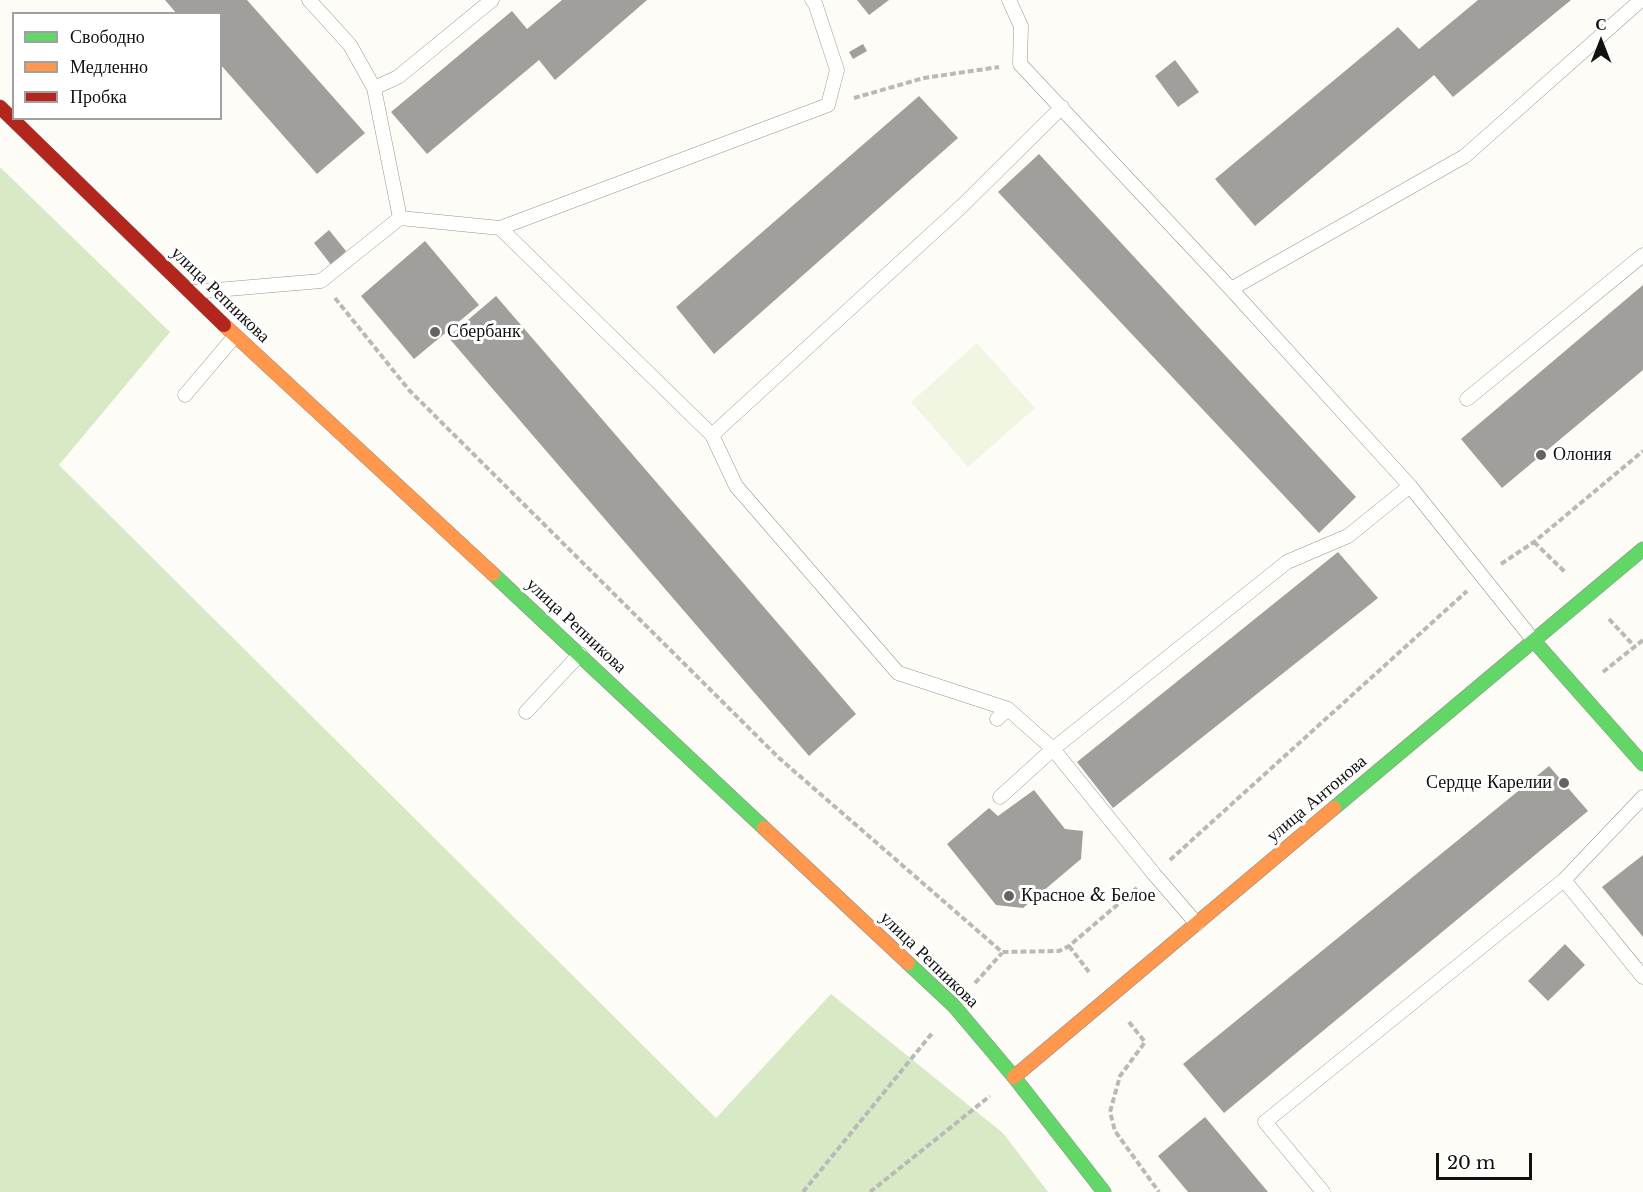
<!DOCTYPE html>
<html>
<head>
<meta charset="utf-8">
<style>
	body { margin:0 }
	#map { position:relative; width:1643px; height:1192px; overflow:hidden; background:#fdfcf7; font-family:"Libre Baskerville",serif }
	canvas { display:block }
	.legend { position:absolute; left:12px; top:12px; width:210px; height:108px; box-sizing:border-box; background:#fff; border:2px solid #a0a0a0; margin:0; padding:8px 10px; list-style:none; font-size:18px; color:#111 }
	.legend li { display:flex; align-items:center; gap:12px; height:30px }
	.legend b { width:30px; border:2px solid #a0a0a0 }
	.north { position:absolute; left:1571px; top:12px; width:60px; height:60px; -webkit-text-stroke:4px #fff; paint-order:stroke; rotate:0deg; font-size:16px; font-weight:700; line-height:24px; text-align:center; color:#111 }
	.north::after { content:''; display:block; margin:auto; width:21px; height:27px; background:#111; clip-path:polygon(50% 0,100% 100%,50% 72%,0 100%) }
	.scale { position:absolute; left:1436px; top:1153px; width:96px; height:27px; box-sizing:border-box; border:3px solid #111; border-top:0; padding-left:8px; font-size:18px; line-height:21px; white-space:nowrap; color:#111; -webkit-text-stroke:4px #fff; paint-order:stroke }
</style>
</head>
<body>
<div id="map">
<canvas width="1643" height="1192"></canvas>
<ul class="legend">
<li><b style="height:8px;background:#63d668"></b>Свободно</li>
<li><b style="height:8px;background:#ff974d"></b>Медленно</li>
<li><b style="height:8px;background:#b3261e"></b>Пробка</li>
</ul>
<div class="north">С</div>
<div class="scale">20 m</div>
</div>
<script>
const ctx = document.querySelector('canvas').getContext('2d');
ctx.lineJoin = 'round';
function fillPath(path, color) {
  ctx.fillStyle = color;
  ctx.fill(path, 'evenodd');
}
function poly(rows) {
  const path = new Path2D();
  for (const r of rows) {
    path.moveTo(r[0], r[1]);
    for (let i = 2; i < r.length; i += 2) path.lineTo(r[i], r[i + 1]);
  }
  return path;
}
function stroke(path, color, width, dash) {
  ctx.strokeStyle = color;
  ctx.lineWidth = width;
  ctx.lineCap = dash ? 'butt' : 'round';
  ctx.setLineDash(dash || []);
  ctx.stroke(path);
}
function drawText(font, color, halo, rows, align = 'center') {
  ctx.font = font + ' "Libre Baskerville",serif';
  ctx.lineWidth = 6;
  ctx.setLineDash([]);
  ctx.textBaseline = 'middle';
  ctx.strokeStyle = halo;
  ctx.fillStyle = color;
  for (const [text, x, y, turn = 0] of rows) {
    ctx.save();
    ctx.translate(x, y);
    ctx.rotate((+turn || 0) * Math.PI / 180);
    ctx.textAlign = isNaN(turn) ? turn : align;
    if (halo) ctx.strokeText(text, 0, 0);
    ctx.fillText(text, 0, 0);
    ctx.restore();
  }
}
fillPath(poly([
	[0,167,170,332,59,465,716,1118,831,994,1003,1133,1048,1192,0,1192]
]), '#d8eac5');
fillPath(poly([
	[977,343,1035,408,968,467,911,402]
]), '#f0f6e1');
fillPath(poly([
	[165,0,247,0,365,133,317,174,220,64,220,14,177,14],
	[562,0,647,0,555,80,539,60,427,154,391,112,512,11,527,29],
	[857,0,889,0,869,15],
	[1478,0,1571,0,1453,97,1434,75,1255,226,1215,179,1398,27,1419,49],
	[863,44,867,51,853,59,849,52],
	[1175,60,1199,92,1178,107,1155,76],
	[919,96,958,138,714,354,676,307],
	[1039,154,1356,497,1319,533,998,192],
	[329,230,346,251,332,266,314,243],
	[425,241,479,305,414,359,361,296],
	[1643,285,1643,370,1502,488,1461,439],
	[496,296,856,714,809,756,448,337],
	[1338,552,1378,598,1113,808,1077,762],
	[1549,766,1588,811,1224,1113,1183,1064],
	[1034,790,1065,829,1083,831,1081,859,1023,908,996,905,947,844,989,808,998,816],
	[1643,855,1643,937,1602,887],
	[1565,944,1585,965,1548,1001,1528,981],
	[1205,1117,1268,1192,1188,1192,1158,1156]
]), '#a19f9c');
const lane = poly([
	[309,0,350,45,374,88,400,218],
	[1009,0,1021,26,1020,64,1231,289,1410,486,1534,641],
	[374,88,398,77,492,0],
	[500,228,712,435,736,486,898,673,1008,709],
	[1231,289,1465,156,1641,0],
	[193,292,321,281,400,218,500,228,828,105,837,70,815,3,812,0],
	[185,395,235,336],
	[1467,399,1643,255],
	[712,435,962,206,1062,107],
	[526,712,580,654],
	[997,719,1008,709,1053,749,1287,562,1348,536,1410,486],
	[1000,797,1053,749,1154,874,1197,924],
	[1564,880,1643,977],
	[1323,1192,1265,1122,1564,880,1643,797]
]);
const fast = poly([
	[493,574,764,828],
	[1534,641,1643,764],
	[1334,808,1643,549],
	[908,963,954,1006,1014,1077,1104,1192]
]);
const slow = poly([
	[224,325,493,574],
	[764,828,908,963],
	[1014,1077,1334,808]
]);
const jam = poly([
	[0,107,224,325]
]);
stroke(lane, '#979795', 15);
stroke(fast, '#8e8d8b', 15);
stroke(slow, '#8e8d8b', 15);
stroke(jam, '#8e8d8b', 15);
stroke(poly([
	[854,98,924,78,999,67],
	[335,298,409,390,779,758,1002,952,1059,951,1069,946,1137,888],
	[1534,542,1565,572],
	[1501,564,1534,542,1643,451],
	[1609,619,1635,647],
	[1603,672,1643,640],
	[1170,860,1467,591],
	[1069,946,1089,972],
	[975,983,1002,953],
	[1129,1022,1145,1042,1120,1076,1110,1112,1115,1131,1159,1192],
	[803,1192,933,1032],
	[870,1192,990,1096]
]), '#b9b9b8', 4, [6, 3]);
stroke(lane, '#fffffe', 14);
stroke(fast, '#63d668', 14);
stroke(slow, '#ff974d', 14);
stroke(jam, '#b3261e', 14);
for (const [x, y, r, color] of [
	[435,332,6,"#646362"],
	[1541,455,6,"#646362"],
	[1564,783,6,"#646362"],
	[1009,896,6,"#646362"]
]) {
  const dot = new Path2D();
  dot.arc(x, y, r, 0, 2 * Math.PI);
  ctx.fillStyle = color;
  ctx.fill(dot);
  stroke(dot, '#fff', 2);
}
drawText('18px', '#111', '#fff', [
	["улица Репникова",220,295,44],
	["улица Репникова",576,626,43],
	["улица Антонова",1317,799,-40],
	["улица Репникова",929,960,44]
]);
drawText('18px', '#111', '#fff', [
	["Сбербанк",447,332],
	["Олония",1553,455],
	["Сердце Карелии",1552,783,"right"],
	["Красное & Белое",1021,896]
], 'left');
</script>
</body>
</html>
